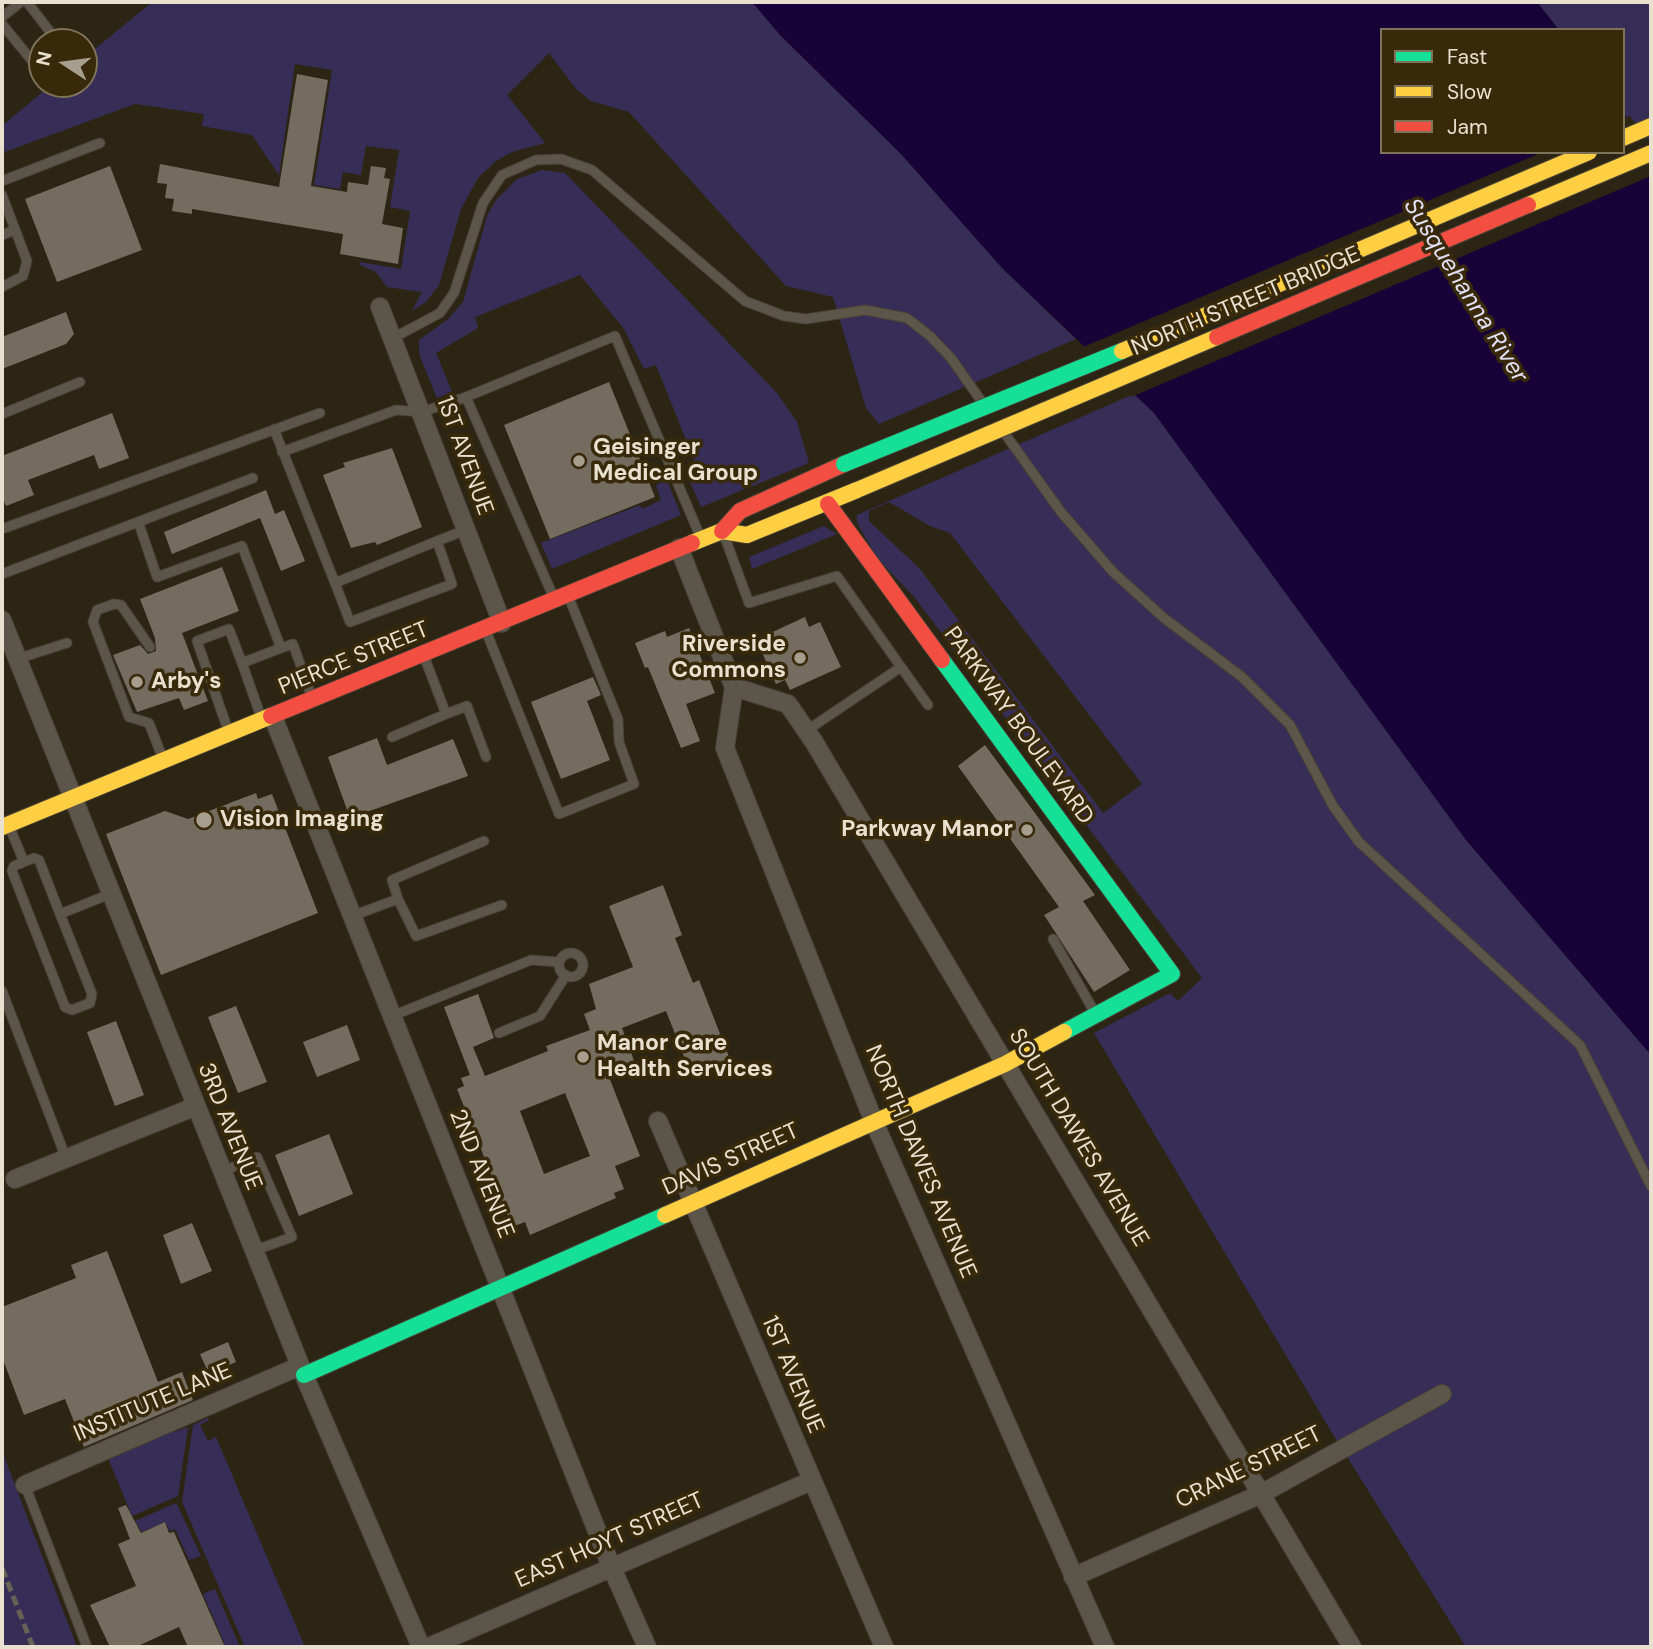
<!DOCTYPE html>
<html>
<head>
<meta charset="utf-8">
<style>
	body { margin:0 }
	#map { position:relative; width:1653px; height:1649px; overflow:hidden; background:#2c2514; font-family:"DM Sans",sans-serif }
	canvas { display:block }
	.frame { position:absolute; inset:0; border:4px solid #e9e0cf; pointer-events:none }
	.legend { position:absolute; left:1380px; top:28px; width:245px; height:126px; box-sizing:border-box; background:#37290a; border:2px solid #7e7259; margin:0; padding:9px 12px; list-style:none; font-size:21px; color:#e9e0cf }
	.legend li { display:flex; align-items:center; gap:14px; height:35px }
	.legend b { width:35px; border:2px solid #7e7259 }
	.north { position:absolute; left:28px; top:28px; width:70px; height:70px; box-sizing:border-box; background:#37290a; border:2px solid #7e7259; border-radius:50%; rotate:283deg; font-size:19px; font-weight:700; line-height:28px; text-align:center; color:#e9e0cf }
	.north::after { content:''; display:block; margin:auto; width:24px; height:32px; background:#a79f8e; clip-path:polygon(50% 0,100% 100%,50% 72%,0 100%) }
</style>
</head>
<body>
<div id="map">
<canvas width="1653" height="1649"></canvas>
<div class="frame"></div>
<ul class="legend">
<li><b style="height:9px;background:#16e098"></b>Fast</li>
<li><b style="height:9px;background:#ffcf43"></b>Slow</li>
<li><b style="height:9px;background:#f24e42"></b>Jam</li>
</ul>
<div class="north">N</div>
</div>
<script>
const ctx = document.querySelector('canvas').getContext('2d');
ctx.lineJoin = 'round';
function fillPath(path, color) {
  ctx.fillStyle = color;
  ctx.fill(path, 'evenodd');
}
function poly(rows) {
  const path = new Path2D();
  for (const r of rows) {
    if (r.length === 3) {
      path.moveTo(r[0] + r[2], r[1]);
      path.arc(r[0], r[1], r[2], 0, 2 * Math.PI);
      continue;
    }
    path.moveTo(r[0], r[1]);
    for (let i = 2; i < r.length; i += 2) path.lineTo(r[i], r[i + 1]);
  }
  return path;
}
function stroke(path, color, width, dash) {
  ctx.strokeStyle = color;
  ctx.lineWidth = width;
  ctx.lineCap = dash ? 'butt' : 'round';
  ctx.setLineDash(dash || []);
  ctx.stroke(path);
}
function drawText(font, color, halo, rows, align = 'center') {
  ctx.font = font + ' "DM Sans",sans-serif';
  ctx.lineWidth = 7;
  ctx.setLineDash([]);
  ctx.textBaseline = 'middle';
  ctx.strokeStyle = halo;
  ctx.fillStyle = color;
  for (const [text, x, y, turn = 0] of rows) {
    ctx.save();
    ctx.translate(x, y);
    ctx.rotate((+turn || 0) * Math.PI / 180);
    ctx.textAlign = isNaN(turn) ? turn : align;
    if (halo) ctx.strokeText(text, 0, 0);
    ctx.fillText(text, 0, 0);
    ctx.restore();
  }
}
fillPath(poly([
	[152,2,752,2,781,36,901,154,1003,269,1076,339,879,424,866,408,833,297,786,286,629,112,591,101,577,90,549,53,507,95,545,143,512,152,496,161,478,178,461,209,439,285,426,302,412,311,422,292,387,287,376,272,360,265,360,262,401,269,410,211,390,207,399,150,366,146,361,175,343,172,340,189,314,185,332,70,295,64,279,175,252,135,202,126,204,114,135,104,2,153,2,126,52,84,84,84,84,58],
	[1537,2,1651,2,1651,149,1623,113,1623,30,1559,30],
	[542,170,565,173,777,393,797,422,809,463,701,507,686,472,697,467,656,365,644,369,624,329,580,275,475,317,478,328,436,353,452,392,437,398,419,354,419,340,447,320,463,302,487,216,496,200,517,179],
	[1134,394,1154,413,1466,840,1651,1055,1651,1647,1466,1647,1334,1436,1094,1033,1170,993,1178,1001,1202,978,915,598,878,559,857,523,857,515],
	[889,502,930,526,950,533,1142,784,1103,813,920,569,869,521,869,511],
	[667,480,681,515,552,569,541,543,640,505,642,509,661,500,656,485],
	[824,526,837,534,752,569,749,557],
	[208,1418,209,1420,200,1425,208,1441,216,1437,305,1647,245,1647,182,1502,193,1425],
	[188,1427,178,1496,132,1516,108,1458,173,1429,175,1432],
	[2,1451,77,1647,2,1647],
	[174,1504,177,1504,201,1556,189,1560,175,1529,170,1531,165,1522,142,1532,135,1521],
	[215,1589,240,1647,226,1647,203,1594]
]), '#372e58');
fillPath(poly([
	[752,2,1537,2,1559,30,1382,30,1382,152,1623,152,1623,113,1651,149,1651,1055,1466,840,1154,413,1003,269,901,154,781,36]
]), '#180338');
fillPath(poly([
	[1630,116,1651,143,1651,176,1131,397,1081,348,1543,152,1623,152,1623,118]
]), '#2c2514');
fillPath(poly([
	[297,74,328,80,311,186,347,192,348,182,368,185,371,166,386,168,384,178,390,179,382,224,403,228,398,264,340,254,343,234,192,209,192,214,172,211,174,199,165,198,167,184,157,183,160,164,279,187],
	[110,166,142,250,57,282,25,199],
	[66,312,74,334,66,344,2,369,2,337],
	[609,382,655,497,550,539,504,425],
	[112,413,129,458,99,469,94,455,28,480,34,495,6,506,2,496,2,456],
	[392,448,422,527,377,545,375,542,351,548,323,475,345,467,343,463],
	[266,490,275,514,284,510,305,561,281,571,260,518,172,554,164,532],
	[222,567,239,611,182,633,208,701,184,710,179,698,137,712,113,655,140,645,148,654,156,651,155,638,140,599],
	[805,617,809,627,820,622,841,667,790,690,785,680,776,684,760,648,768,645,764,636],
	[689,628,715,693,686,704,700,741,681,748,648,667,645,668,635,643,665,631,667,637],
	[593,677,601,695,587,701,610,760,561,779,531,702],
	[377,738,387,765,453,739,468,776,350,818,328,757],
	[985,745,1095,895,1083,901,1130,970,1094,992,1044,915,1059,907,958,766],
	[256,793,258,799,272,794,318,913,161,975,106,834,165,811,188,819],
	[663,885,682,935,675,938,693,983,699,980,731,1062,692,1077,666,1011,622,1028,636,1066,609,1077,640,1156,615,1166,624,1189,614,1193,616,1198,530,1235,525,1222,512,1227,457,1089,464,1086,461,1078,470,1075,444,1007,478,994,494,1038,473,1047,485,1076,548,1051,546,1046,590,1030,584,1014,596,1009,589,984,633,967,609,906],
	[565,1093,590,1156,544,1174,520,1111],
	[236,1006,267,1082,238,1093,208,1017],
	[116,1021,144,1095,115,1106,87,1032],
	[347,1025,360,1060,317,1077,303,1042],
	[329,1134,353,1194,299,1216,275,1155],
	[192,1223,212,1271,181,1284,163,1235],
	[107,1251,158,1382,182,1372,193,1400,84,1447,65,1399,24,1415,2,1357,2,1307,76,1278,71,1265],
	[228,1342,236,1362,221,1369,219,1365,207,1370,200,1354],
	[126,1505,141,1533,165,1522,169,1533,174,1532,225,1647,188,1647,179,1627,136,1647,110,1647,90,1605,136,1586,118,1544,130,1539,118,1508]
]), '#746d5f');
const lane = poly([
	[27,2,58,42],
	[2,17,21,2],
	[2,24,37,67],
	[2,181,100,143],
	[2,195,27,261,23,276,2,287],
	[2,235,15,230],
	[395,337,440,313,454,293,483,203,502,175,536,160,561,159,592,170,745,301,784,316,806,319,865,310,907,318,930,336,951,358,982,402],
	[466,397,553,596],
	[2,414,80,382],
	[274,429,335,583],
	[1003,431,1061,512,1113,572,1164,618,1242,677,1290,725,1333,806,1359,842,1580,1045,1651,1186],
	[282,452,396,410,422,412,466,397,615,336,700,536],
	[139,524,157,577,242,546,281,648,242,663,261,717],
	[2,529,320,413],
	[724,535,749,603,837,576,901,667,806,731],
	[437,541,452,584,350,622,335,583,437,541,466,530],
	[2,574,253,478],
	[486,631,559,814,634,784,619,742,618,719,569,598],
	[150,647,121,605,114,604,97,610,93,622,129,717,149,723,163,759],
	[281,648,293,644,311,695],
	[17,659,67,643],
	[901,667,928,705],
	[446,714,467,706,486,757],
	[228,730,197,641,229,629,242,663],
	[392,737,446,714,424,656],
	[10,828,24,862],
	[398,899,416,936,502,905],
	[60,914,92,994,90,1003,72,1010,65,1007,12,871,14,866,34,858,39,860,60,914,110,894],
	[352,916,398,899,392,880,484,841],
	[1053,939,1095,1013],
	[571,965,12],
	[2,991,66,1158],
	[392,1016,531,960,559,962],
	[499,1033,540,1016,566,975],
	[221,1172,257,1157,292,1237,253,1251],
	[25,1485,87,1647]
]);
const street = poly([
	[380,307,502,623],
	[679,548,734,687],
	[2,620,304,1375,421,1647],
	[734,687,788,704,814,742,1352,1647],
	[734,687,725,748,874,1122,1105,1647],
	[273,717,611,1566,647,1647],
	[658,1121,884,1647],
	[15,1179,194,1107],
	[25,1485,300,1366],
	[1073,1577,1261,1494,1442,1394],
	[429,1647,811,1481]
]);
const fast = poly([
	[942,660,1172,974,1064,1032],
	[304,1375,665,1215]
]);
const slow = poly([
	[1623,138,1651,126],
	[692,543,722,531,747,535,857,490],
	[2,827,271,716],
	[665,1215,1005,1064,1064,1032]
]);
const jam = poly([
	[828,504,942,660],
	[722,531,740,511,844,464],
	[271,716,692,543]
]);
stroke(lane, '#474135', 11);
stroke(street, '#474135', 20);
stroke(fast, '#474135', 18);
stroke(slow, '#474135', 18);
stroke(jam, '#474135', 18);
stroke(lane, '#5c554a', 9);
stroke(street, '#5c554a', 18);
stroke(fast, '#16e098', 16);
stroke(slow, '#ffcf43', 16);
stroke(jam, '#f24e42', 16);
stroke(poly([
	[2,1568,33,1647]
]), '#686155', 5, [10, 5]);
const fastBridge = poly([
	[844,464,1122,351]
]);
const slowBridge = poly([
	[1528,205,1651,153],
	[1122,351,1589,152],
	[857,490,1217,337]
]);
const jamBridge = poly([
	[1217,337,1528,205]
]);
stroke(fastBridge, '#474135', 18, []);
stroke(slowBridge, '#474135', 18, []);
stroke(jamBridge, '#474135', 18, []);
stroke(fastBridge, '#16e098', 16);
stroke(slowBridge, '#ffcf43', 16);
stroke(jamBridge, '#f24e42', 16);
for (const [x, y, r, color] of [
	[579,461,7,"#a79f8e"],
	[800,658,7,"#a79f8e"],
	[137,682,7,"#a79f8e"],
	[204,820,9,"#a79f8e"],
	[1027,830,7,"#a79f8e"],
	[583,1057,7,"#a79f8e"]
]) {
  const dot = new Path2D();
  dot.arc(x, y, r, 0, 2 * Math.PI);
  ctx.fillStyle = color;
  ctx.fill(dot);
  stroke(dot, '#37290a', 2.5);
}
drawText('23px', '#e9e0cf', '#37290a', [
	["NORTH STREET BRIDGE",1246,302,-23],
	["1ST AVENUE",464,456,70],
	["PIERCE STREET",354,659,-22],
	["PARKWAY BOULEVARD",1018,726,54],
	["3RD AVENUE",229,1127,68],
	["SOUTH DAWES AVENUE",1078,1138,59],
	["DAVIS STREET",731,1160,-24],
	["NORTH DAWES AVENUE",920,1162,67],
	["2ND AVENUE",481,1174,68],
	["1ST AVENUE",792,1375,67],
	["INSTITUTE LANE",153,1403,-23],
	["CRANE STREET",1249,1468,-26],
	["EAST HOYT STREET",610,1541,-24]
]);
drawText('bold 23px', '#e9e0cf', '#37290a', [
	["Geisinger",593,448],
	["Medical Group",593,474],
	["Riverside",786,645,"right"],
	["Commons",786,671,"right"],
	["Arby's",151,682],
	["Vision Imaging",220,820],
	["Parkway Manor",1013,830,"right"],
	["Manor Care",597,1044],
	["Health Services",597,1070]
], 'left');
drawText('italic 24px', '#e2e0f4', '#37290a', [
	["Susquehanna River",1465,291,58]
]);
</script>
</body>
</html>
